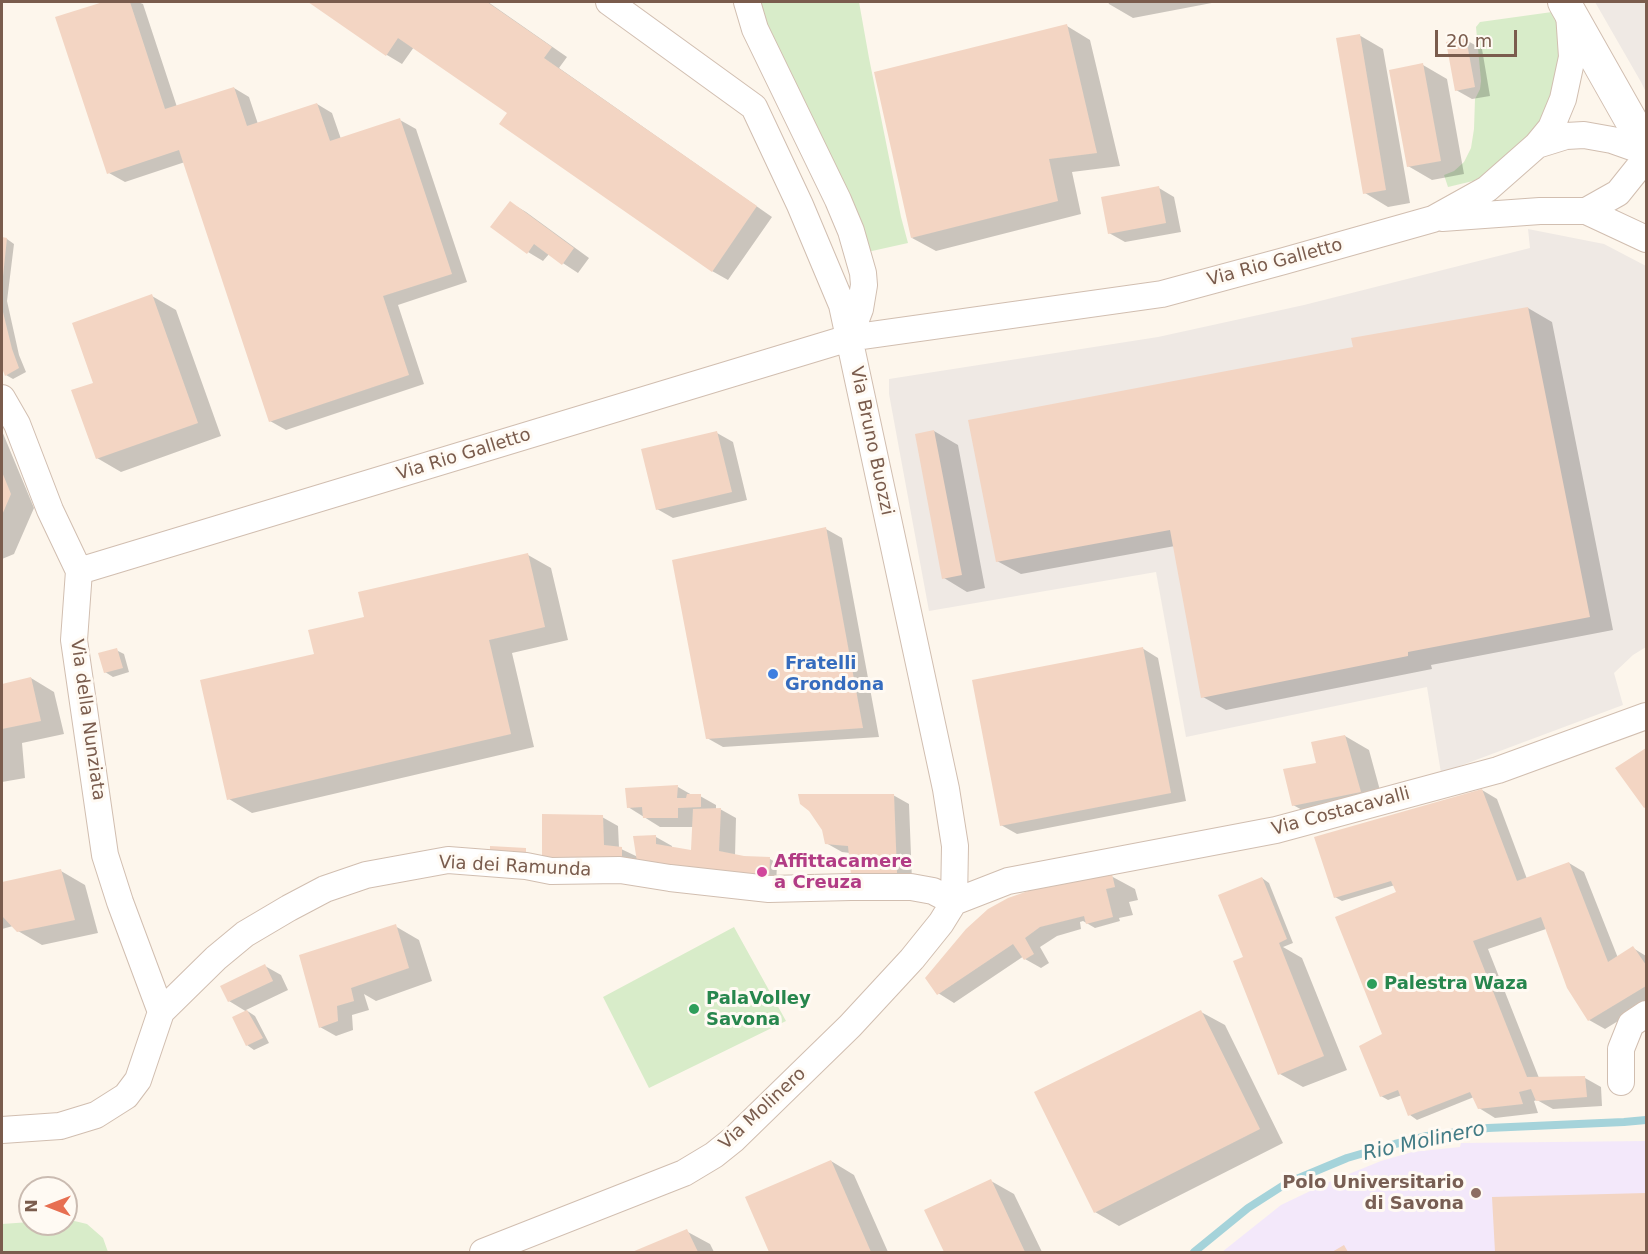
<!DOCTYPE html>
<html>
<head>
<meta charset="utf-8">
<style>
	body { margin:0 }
	#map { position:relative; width:1648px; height:1254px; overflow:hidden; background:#fdf6ec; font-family:"DejaVu Sans",sans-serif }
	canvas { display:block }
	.frame { position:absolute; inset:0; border:3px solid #7a5c4d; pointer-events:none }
	.north { position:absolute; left:18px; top:1176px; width:60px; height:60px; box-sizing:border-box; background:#fffaf3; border:2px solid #cabbb1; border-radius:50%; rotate:270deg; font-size:16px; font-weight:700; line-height:24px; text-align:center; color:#7a5c4d }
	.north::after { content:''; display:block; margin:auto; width:21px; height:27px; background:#e76f51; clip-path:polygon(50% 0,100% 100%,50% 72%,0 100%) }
	.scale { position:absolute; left:1435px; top:30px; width:82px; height:27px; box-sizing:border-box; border:3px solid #7a5c4d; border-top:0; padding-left:8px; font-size:18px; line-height:21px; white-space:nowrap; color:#7a5c4d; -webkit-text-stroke:4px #fffaf3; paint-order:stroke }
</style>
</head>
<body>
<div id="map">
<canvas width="1648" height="1254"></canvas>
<div class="frame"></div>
<div class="north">N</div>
<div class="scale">20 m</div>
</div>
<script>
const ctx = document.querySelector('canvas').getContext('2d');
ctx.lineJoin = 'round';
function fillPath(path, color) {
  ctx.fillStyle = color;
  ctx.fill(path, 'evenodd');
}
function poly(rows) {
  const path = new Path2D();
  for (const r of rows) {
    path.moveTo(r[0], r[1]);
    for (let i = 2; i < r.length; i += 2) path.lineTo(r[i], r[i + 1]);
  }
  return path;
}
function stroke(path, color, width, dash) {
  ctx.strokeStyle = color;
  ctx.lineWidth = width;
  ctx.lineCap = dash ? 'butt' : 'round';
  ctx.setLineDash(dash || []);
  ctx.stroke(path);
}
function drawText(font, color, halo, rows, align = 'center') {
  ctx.font = font + ' "DejaVu Sans",sans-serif';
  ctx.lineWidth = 6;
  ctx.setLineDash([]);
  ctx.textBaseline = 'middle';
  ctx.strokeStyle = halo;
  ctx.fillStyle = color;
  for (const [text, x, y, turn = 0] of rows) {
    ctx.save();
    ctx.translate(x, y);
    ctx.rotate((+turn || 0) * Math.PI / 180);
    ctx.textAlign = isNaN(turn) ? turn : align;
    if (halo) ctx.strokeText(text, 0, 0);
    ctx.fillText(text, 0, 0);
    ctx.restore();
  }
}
fillPath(poly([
	[1595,2,1646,2,1646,92,1641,82],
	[1528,229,1604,244,1646,266,1646,647,1633,655,1614,673,1623,705,1441,773,1427,687,1186,737,1156,572,929,611,889,394,889,379,1158,337,1304,305,1530,248]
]), '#efe9e4');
fillPath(poly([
	[1646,1141,1646,1252,1222,1252,1281,1205,1329,1182,1381,1161,1412,1152,1460,1147,1461,1143]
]), '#f3e8fa');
fillPath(poly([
	[755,2,859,2,869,58,901,217,908,243,863,253],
	[1552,12,1556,16,1559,44,1558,88,1547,115,1528,143,1497,169,1473,181,1448,187,1444,175,1454,171,1464,162,1471,148,1474,129,1475,99,1480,89,1481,81,1476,27,1480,22],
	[734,927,786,1021,649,1088,603,997],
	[66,1219,87,1224,103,1238,108,1252,2,1252,2,1224,30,1222,30,1224,66,1224]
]), '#d8ecc9');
fillPath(poly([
	[108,2,138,2,143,4,177,107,234,88,249,97,258,124,317,104,332,113,341,139,400,120,416,129,467,282,398,305,424,384,286,430,270,421,185,162,125,182,109,173,57,18],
	[311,2,488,2,567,57,559,68,772,217,728,280,712,271,509,113,414,47,402,64,387,55],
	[1108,2,1217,2,1133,18,1109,4],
	[1067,26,1090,40,1120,166,1072,172,1081,214,936,251,912,238],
	[1359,35,1383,49,1410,203,1388,207,1365,193],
	[1466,40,1482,49,1490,96,1472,99,1456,90],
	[1423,65,1447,79,1464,174,1432,180,1408,166],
	[1159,188,1174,197,1181,232,1125,242,1109,233],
	[511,203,526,212,589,258,578,273,549,254,543,261,528,252],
	[2,239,7,239,14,244,7,301,19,355,26,372,13,379,6,375,2,364],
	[152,296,176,310,221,436,121,472,97,458,95,383],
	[1528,308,1552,322,1613,630,1431,665,1432,669,1226,710,1203,697,1175,546,1021,574,997,561,1355,348],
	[2,431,34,508,14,554,2,559],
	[934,431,958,445,985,588,967,592,944,578],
	[717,433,733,442,747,500,673,518,657,509],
	[826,529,842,538,879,737,723,747,707,738],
	[528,555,551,568,568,640,512,653,534,747,252,813,229,799,315,655,366,618],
	[1142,648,1158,658,1186,801,1017,834,1001,825],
	[116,650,124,654,129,672,113,677,105,672],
	[31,678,54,692,64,734,22,743,25,778,2,782,2,686],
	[1345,736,1369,750,1384,805,1317,818,1293,805,1318,765],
	[1646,750,1646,808,1617,768],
	[678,787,692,795,700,796,716,805,716,810,720,809,736,818,735,856,770,859,777,863,776,888,559,867,602,817,618,826,619,848,638,857,635,838,656,837,672,846,672,848,692,851,694,827,660,827,628,807],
	[1482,790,1497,799,1527,879,1569,863,1584,872,1618,958,1633,948,1646,956,1646,1004,1605,1029,1589,1020,1546,929,1488,949,1539,1078,1585,1078,1601,1087,1602,1106,1553,1109,1537,1100,1534,1101,1538,1113,1495,1118,1479,1108,1474,1097,1417,1120,1410,1115,1402,1095,1388,1100,1381,1096,1384,1035,1399,896,1395,885,1342,901,1335,897],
	[893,795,909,804,912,881,868,883,850,853,842,852,826,843],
	[61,871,85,885,98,933,42,945,18,931,13,926,2,929,2,884],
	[1111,876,1135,889,1138,900,1129,902,1133,915,1119,918,1120,921,1095,928,1083,921,1080,922,1081,929,1057,936,1040,947,1049,963,1041,968,1025,959,1024,956,954,1003,938,993],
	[1262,878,1269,883,1293,943,1283,947,1302,958,1347,1070,1303,1087,1280,1074,1245,958],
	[395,926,419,940,432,981,376,1001,364,994,369,1010,352,1015,353,1030,336,1036,320,1027],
	[265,966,281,975,288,990,246,1010,255,1016,269,1043,254,1050,247,1045,247,1012,229,1001,222,986],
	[1201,1012,1225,1025,1283,1143,1119,1226,1095,1212],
	[831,1161,854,1175,888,1252,771,1252,747,1198],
	[991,1181,1014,1194,1042,1252,945,1252,926,1211],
	[1646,1195,1646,1252,1496,1252,1493,1199],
	[686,1231,710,1244,714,1252,636,1252]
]), '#0003');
stroke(poly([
	[1194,1252,1248,1208,1287,1183,1347,1158,1395,1144,1427,1136,1488,1128,1624,1122,1646,1120]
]), '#a5d3da', 8);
fillPath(poly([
	[103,2,130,2,165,109,234,87,247,126,317,103,330,141,400,118,452,274,383,296,409,375,269,422,179,150,107,174,55,17],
	[308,2,487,2,552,47,544,58,757,206,712,272,499,124,507,113,398,38,386,56],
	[1067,24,1097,153,1049,159,1058,201,911,238,874,72],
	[1360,34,1386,190,1363,194,1336,38],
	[1466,38,1475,87,1455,91,1446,42],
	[1423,63,1441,161,1407,167,1389,70],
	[1159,186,1166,223,1108,234,1101,197],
	[510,201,574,248,562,265,534,244,527,254,490,227],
	[2,237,7,238,3,276,2,275],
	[152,294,198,423,96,459,71,390,93,383,72,323],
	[1528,307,1590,617,1408,652,1408,656,1201,698,1170,530,996,562,968,420,1353,347,1351,338],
	[2,308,12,349,19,368,5,376,2,368],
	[934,430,962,575,942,579,915,434],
	[717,431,732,492,656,510,641,449],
	[2,472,11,494,2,515],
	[826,527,863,728,706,739,672,560],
	[528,553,545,627,489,640,511,734,227,800,200,680,314,654,308,630,364,617,358,592],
	[1143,647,1171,793,1000,826,972,680],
	[117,648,123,668,104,673,98,653],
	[31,677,41,721,2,729,2,684],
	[1345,735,1361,792,1292,806,1283,769,1316,763,1311,742],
	[1646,748,1646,807,1644,808,1615,768],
	[678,785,677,798,686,798,687,794,701,794,701,807,678,808,678,818,643,818,642,807,627,808,625,788],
	[1482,789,1517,881,1569,862,1608,962,1633,946,1646,965,1646,986,1588,1021,1567,988,1541,917,1473,941,1527,1077,1585,1076,1587,1097,1536,1101,1531,1089,1519,1092,1523,1104,1478,1109,1470,1092,1408,1116,1398,1090,1380,1097,1359,1046,1382,1034,1335,917,1396,892,1391,881,1334,898,1314,837],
	[798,794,894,794,897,873,851,875,848,846,825,844,822,830,809,811,800,804],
	[721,808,719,851,744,856,770,857,769,885,638,868,633,836,656,835,656,844,691,850,693,809],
	[542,814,603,815,604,845,622,847,622,863,542,859],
	[490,846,526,848,526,860,490,860],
	[61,869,75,920,17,932,2,916,2,882],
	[1112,874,1115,887,1106,889,1113,917,1086,924,1084,916,1040,927,1025,938,1034,954,1024,960,1013,944,937,995,925,978,966,929,988,909,1008,898,1031,890],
	[1262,877,1287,939,1279,943,1324,1056,1278,1075,1233,961,1243,957,1218,895],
	[396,924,409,968,351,988,354,1001,337,1006,338,1021,319,1028,299,955],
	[265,964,273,981,228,1002,220,986],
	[247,1010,263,1038,246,1046,232,1017],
	[1201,1010,1260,1129,1094,1213,1034,1092],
	[831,1160,871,1252,769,1252,745,1197],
	[991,1179,1025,1252,944,1252,924,1210],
	[1646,1193,1646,1252,1495,1252,1492,1197],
	[687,1229,698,1252,632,1252],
	[1344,1245,1348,1252,1332,1252]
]), '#f3d5c3');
const minor = poly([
	[609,2,754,107,800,205,842,305,946,789,955,846,954,902],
	[747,2,755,29,838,200,851,231,863,273,864,285,860,309,849,338],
	[1537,145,1566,136,1584,135,1612,140,1646,152],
	[1586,211,1618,193,1646,158],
	[1442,218,1540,211,1586,211,1646,239],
	[2,398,17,424,50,510,79,571,74,640,105,855,120,902,161,1012],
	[79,571,849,338,1162,294,1284,261,1433,219,1487,189,1537,145,1551,128,1563,99,1572,57,1569,13],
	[954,902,1008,881,1276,830,1498,770,1646,716],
	[1621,1082,1621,1049,1631,1024,1646,1014],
	[2,1130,60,1126,96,1115,126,1096,138,1080,161,1012,216,958,245,934,289,908,325,889,366,875,448,860,526,866,551,871,620,870,670,878,769,889,851,887,911,887,933,891,954,902],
	[483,1252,684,1173,714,1155,734,1139,850,1026,912,959,941,923,954,902]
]);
const tertiary = poly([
	[1564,2,1646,147]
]);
stroke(minor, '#d1beb0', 28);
stroke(tertiary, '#d1beb0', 34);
stroke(minor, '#fff', 26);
stroke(tertiary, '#fff', 32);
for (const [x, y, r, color] of [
	[773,674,6,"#3f7fe0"],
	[762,872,6,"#d1479c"],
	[1372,984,6,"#2e9e5b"],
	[694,1009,6,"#2e9e5b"],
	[1476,1193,6,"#8d6e63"]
]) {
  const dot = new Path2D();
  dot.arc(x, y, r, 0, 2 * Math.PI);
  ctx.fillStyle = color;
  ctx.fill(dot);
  stroke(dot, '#fffaf3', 2);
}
drawText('18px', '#7a5c4d', '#fffaf3', [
	["Via Rio Galletto",1275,263,-15],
	["Via Bruno Buozzi",871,441,78],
	["Via Rio Galletto",464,455,-17],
	["Via della Nunziata",87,720,82],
	["Via Costacavalli",1341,812,-15],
	["Via dei Ramunda",515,867,3],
	["Via Molinero",763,1109,-43]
]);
drawText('bold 18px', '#366cbe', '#fffaf3', [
	["Fratelli",785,664],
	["Grondona",785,685]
], 'left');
drawText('bold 18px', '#b23c85', '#fffaf3', [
	["Affittacamere",774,862],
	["a Creuza",774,883]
], 'left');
drawText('bold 18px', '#27864d', '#fffaf3', [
	["Palestra Waza",1384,984],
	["PalaVolley",706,999],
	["Savona",706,1020]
], 'left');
drawText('bold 18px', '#785e54', '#fffaf3', [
	["Polo Universitario",1464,1183],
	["di Savona",1464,1204]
], 'right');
drawText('italic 20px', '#437c86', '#fffaf3', [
	["Rio Molinero",1424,1142,-12]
]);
</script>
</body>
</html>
